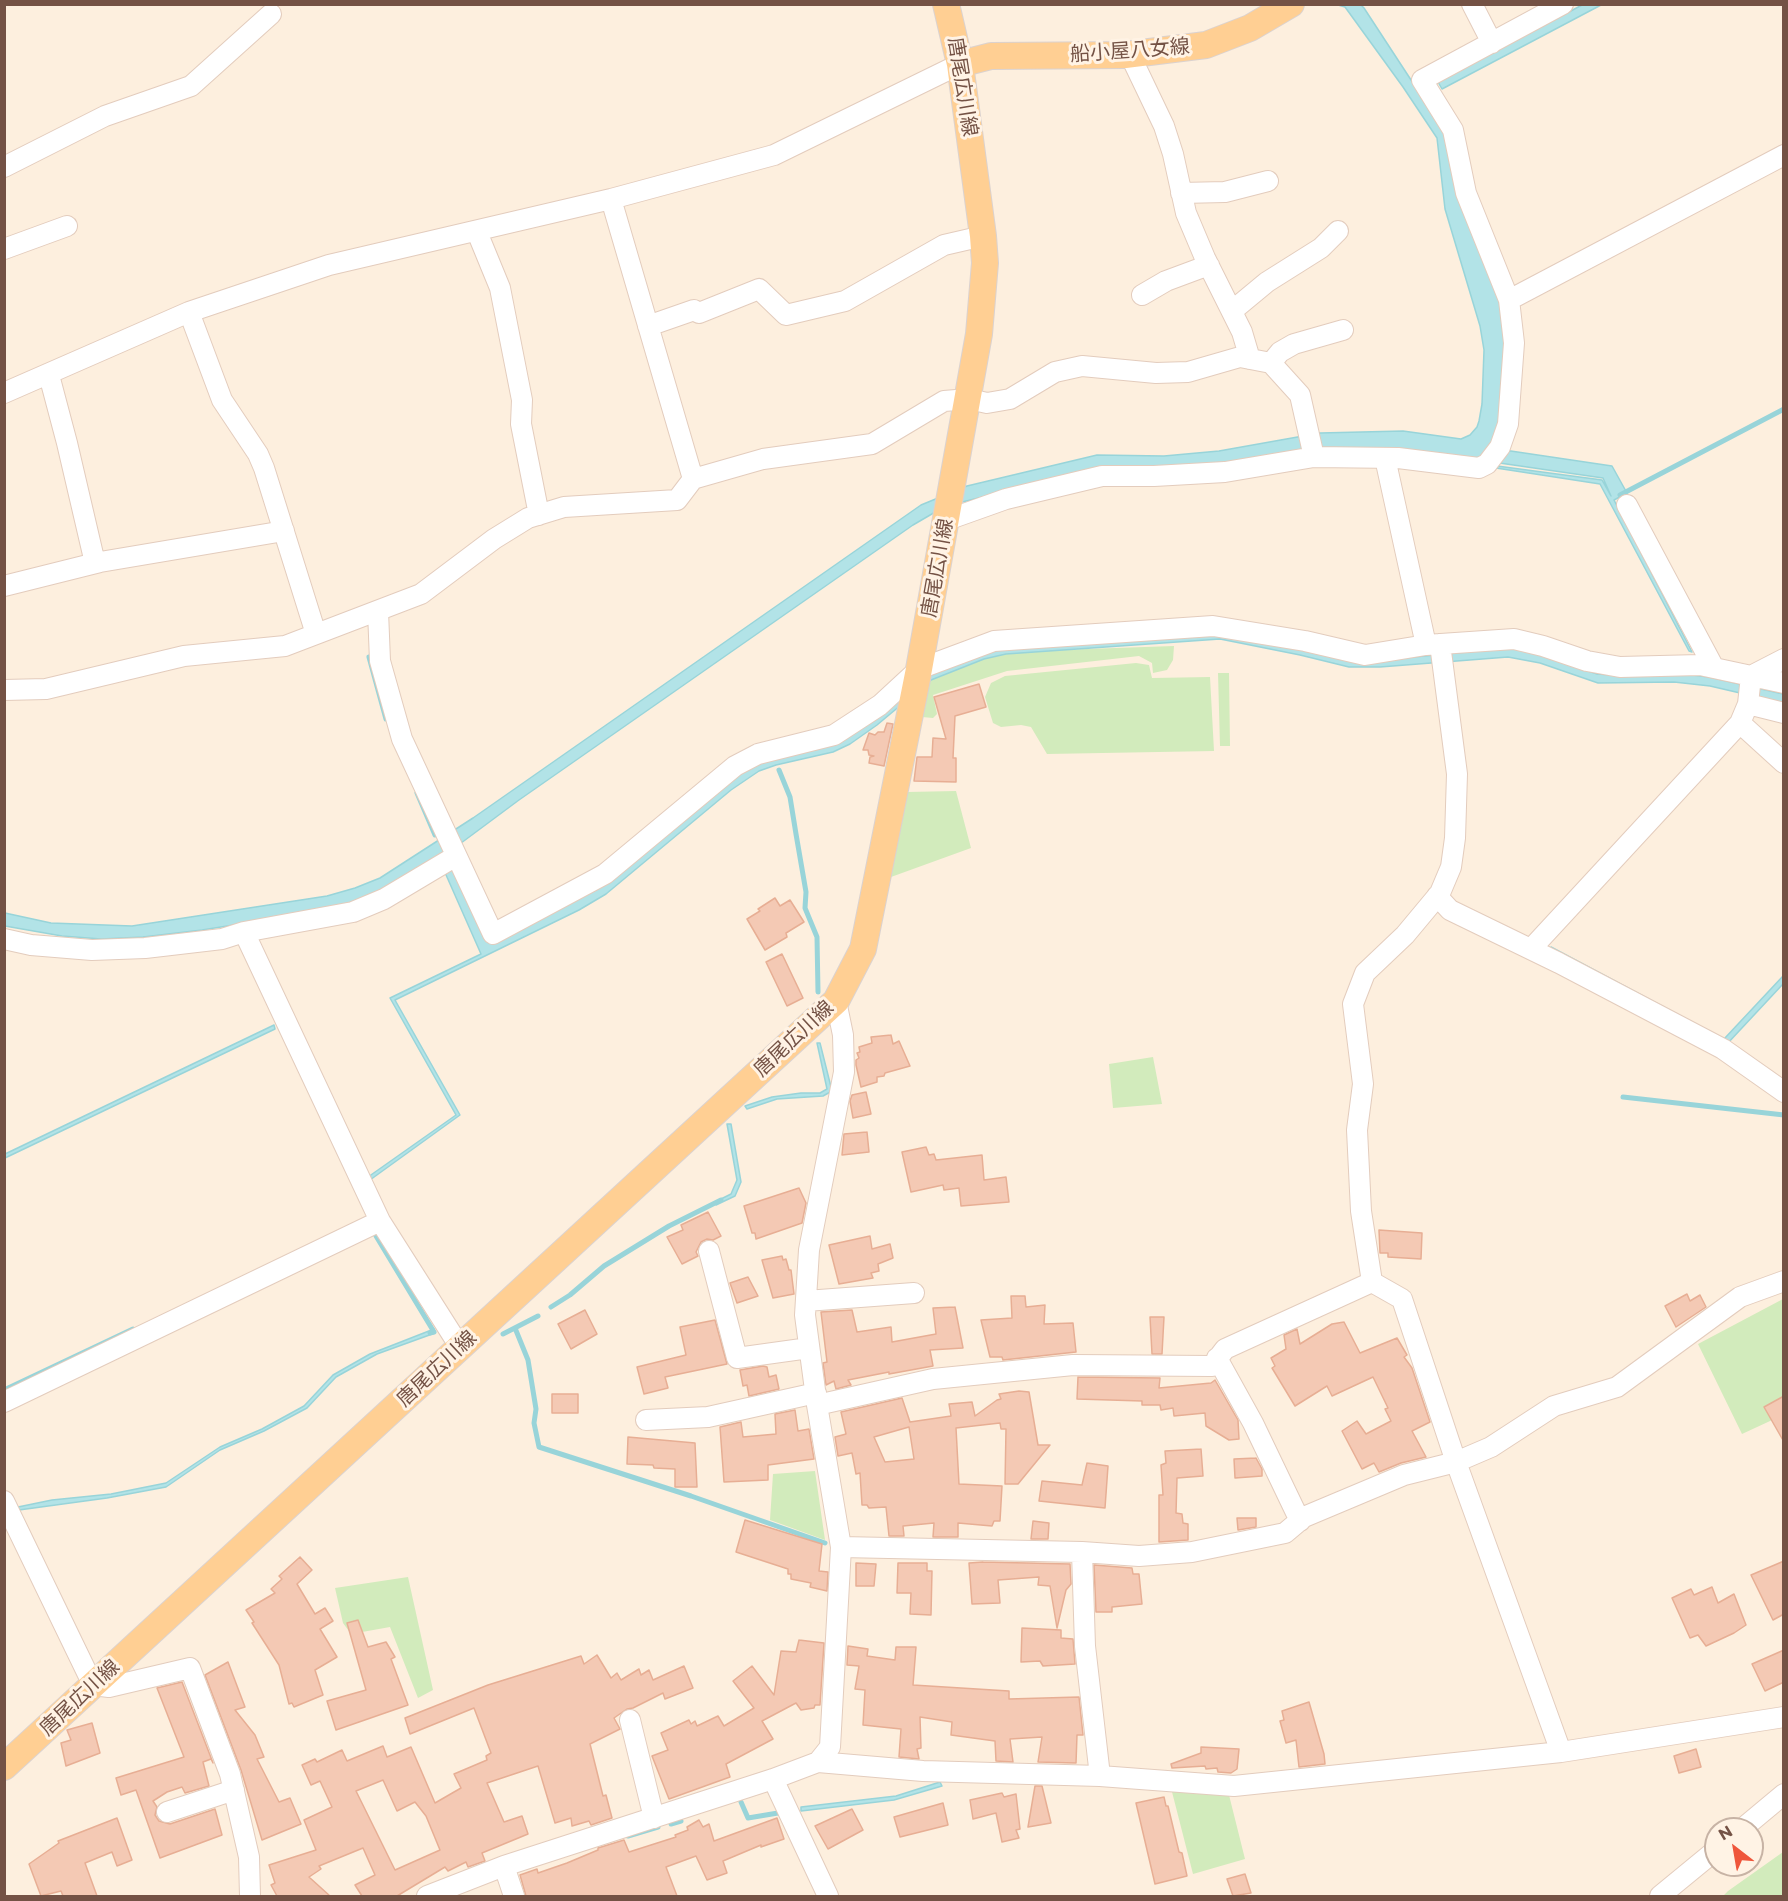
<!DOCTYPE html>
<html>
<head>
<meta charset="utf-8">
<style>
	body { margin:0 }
	#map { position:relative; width:1788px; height:1901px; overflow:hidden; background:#fdefde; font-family:Montserrat,sans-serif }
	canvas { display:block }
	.frame { position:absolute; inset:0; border:6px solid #745245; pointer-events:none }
	.north { position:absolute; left:1704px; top:1817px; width:60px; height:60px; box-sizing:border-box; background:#fff3e5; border:2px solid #c7b3a5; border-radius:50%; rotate:329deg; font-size:16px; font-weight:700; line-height:24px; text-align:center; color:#745245 }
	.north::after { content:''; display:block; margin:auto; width:21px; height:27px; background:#ef563b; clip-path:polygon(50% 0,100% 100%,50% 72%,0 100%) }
</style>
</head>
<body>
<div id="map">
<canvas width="1788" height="1901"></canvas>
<div class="frame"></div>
<div class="north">N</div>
</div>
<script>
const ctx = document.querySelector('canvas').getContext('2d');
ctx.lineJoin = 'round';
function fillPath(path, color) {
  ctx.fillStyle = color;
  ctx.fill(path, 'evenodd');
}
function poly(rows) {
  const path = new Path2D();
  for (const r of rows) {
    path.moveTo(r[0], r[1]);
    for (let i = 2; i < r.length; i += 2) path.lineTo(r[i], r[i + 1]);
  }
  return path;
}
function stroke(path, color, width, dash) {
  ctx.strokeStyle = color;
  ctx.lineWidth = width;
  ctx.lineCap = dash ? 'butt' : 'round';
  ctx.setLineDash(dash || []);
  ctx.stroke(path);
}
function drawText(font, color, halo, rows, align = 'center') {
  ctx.font = font + ' Montserrat,"Noto Sans JP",sans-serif';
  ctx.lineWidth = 6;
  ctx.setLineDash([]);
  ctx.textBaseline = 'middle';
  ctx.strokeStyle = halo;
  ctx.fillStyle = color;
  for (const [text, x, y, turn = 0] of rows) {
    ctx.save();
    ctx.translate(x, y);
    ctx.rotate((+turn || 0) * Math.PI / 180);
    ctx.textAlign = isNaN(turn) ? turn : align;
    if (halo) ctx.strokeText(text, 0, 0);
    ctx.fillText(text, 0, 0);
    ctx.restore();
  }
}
fillPath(poly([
	[1174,646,1173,660,1167,670,1153,673,1152,663,1139,656,1007,671,933,695,937,714,933,718,922,717,929,679,998,652],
	[1136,663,1149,665,1152,678,1210,677,1214,751,1047,754,1031,727,1021,725,1001,727,993,723,985,697,991,683,1005,676],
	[1218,673,1229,673,1230,746,1220,746],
	[956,791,971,848,891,877,907,792],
	[1153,1057,1162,1104,1113,1108,1109,1064],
	[1783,1299,1783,1415,1742,1434,1698,1344],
	[815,1471,825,1540,770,1520,773,1474],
	[408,1577,433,1690,418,1698,390,1627,351,1634,343,1623,335,1588],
	[1171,1788,1229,1795,1245,1859,1193,1874],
	[1783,1852,1783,1896,1723,1896,1728,1891]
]), '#d2ebbc');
const water = poly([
	[1338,5,1361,5,1364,8,1447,135,1500,302,1505,326,1504,450,1612,466,1627,493,1614,500,1692,652,1689,651,1600,484,1496,468,1497,466,1602,480,1611,496,1603,478,1396,448,1357,448,1320,449,1272,458,1024,487,958,503,937,511,913,525,519,800,445,855,490,943,743,768,828,743,927,674,981,651,1209,632,1382,660,1509,648,1527,650,1597,674,1629,676,1675,673,1709,677,1783,694,1783,703,1710,686,1674,682,1598,683,1540,663,1508,657,1380,667,1349,667,1300,655,1220,639,1006,654,984,659,931,680,877,725,850,744,833,752,776,765,759,771,731,790,606,894,579,910,395,1000,460,1115,370,1180,368,1177,456,1115,390,998,481,954,439,859,375,895,353,902,322,911,202,930,143,937,101,939,62,936,5,926,5,913,51,923,132,926,327,896,355,888,380,878,473,818,921,505,967,486,1097,455,1164,456,1219,451,1320,433,1403,431,1461,439,1470,435,1477,427,1479,421,1482,404,1484,350,1480,326,1445,209,1437,138,1403,87,1345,7,1338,5],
	[1582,5,1601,5,1442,89,1438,82,1582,5],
	[1551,947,1724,1039,1783,976,1783,984,1727,1044,1551,950,1551,947],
	[274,1025,275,1029,5,1158,5,1154,274,1025],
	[817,1043,820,1043,832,1091,823,1096,777,1099,747,1109,745,1106,772,1097,801,1093,820,1093,827,1089,817,1043],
	[727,1124,731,1124,741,1182,735,1196,716,1205,715,1202,731,1194,737,1180,727,1124],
	[434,1329,435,1333,377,1354,336,1377,307,1408,264,1431,220,1450,166,1487,107,1498,19,1510,18,1507,52,1500,111,1494,166,1483,220,1447,262,1429,304,1406,333,1375,370,1354,434,1329],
	[940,1782,942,1786,894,1800,801,1811,801,1807,896,1796,940,1782]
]);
fillPath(water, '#b2e3e7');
stroke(water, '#98d4d9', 1.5);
stroke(poly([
	[1620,495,1784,409],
	[369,657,386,719],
	[779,770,790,797,796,834,806,892,805,908,817,937,818,992],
	[417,793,435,835],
	[1623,1097,1784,1115],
	[376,1236,434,1332,430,1333],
	[551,1307,570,1295,604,1266,669,1226,721,1200],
	[515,1328,528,1360,536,1409,534,1423,539,1447,691,1496,825,1543],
	[503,1334,538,1316],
	[4,1390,133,1329],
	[741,1802,748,1818,778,1813],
	[671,1824,681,1821],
	[628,1836,658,1827]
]), '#98d4d9', 5);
const building = poly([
	[979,684,986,707,955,716,953,758,956,758,956,782,914,781,917,757,932,757,933,738,946,739,934,697,979,684],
	[887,723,893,724,884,766,869,763,870,757,874,756,869,755,868,750,863,750,869,733,875,735,878,732,884,732,887,723],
	[775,898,780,906,790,900,804,922,786,933,787,937,765,950,747,919,760,911,758,909,775,898],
	[782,954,803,998,787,1006,766,962,782,954],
	[891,1035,893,1044,899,1041,910,1066,885,1073,884,1076,877,1077,877,1082,861,1087,856,1065,856,1060,859,1058,857,1053,860,1052,859,1047,872,1043,871,1037,891,1035],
	[866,1092,871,1114,853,1118,850,1101,852,1095,866,1092],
	[867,1132,869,1152,842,1155,844,1134,867,1132],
	[926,1147,929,1155,934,1154,936,1160,982,1155,984,1180,1006,1177,1009,1202,961,1206,959,1188,944,1190,943,1185,911,1192,902,1152,926,1147],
	[799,1188,806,1203,802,1223,756,1239,755,1233,752,1233,744,1206,799,1188],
	[708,1212,721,1236,713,1240,707,1239,701,1242,696,1252,698,1256,682,1264,667,1237,683,1230,681,1225,708,1212],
	[1379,1230,1422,1233,1421,1259,1388,1257,1388,1253,1380,1253,1379,1230],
	[870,1236,872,1249,890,1244,893,1258,878,1264,879,1271,871,1273,873,1278,839,1284,829,1245,870,1236],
	[782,1256,783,1260,786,1259,789,1270,791,1270,794,1294,773,1298,762,1260,782,1256],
	[748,1277,758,1296,737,1303,730,1283,748,1277],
	[1687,1294,1690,1301,1700,1295,1706,1307,1676,1327,1665,1306,1687,1294],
	[1011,1296,1025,1296,1026,1307,1045,1305,1044,1324,1073,1323,1076,1352,1003,1360,1002,1357,990,1357,981,1320,1012,1318,1011,1296],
	[955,1307,963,1348,930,1350,933,1366,889,1374,889,1372,848,1380,851,1385,836,1389,834,1381,826,1385,823,1363,827,1362,821,1312,852,1310,857,1332,891,1327,892,1342,936,1334,933,1308,955,1307],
	[585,1310,597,1334,571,1349,558,1324,585,1310],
	[1150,1317,1164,1317,1162,1354,1152,1354,1150,1317],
	[715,1320,727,1364,665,1377,668,1388,644,1394,637,1367,686,1355,680,1327,715,1320],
	[1344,1322,1360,1353,1397,1338,1407,1355,1404,1357,1412,1368,1430,1422,1412,1431,1426,1457,1401,1463,1379,1472,1374,1463,1362,1469,1342,1431,1357,1421,1366,1434,1391,1421,1385,1409,1388,1408,1373,1377,1332,1396,1327,1386,1295,1406,1272,1368,1275,1366,1271,1358,1286,1349,1284,1335,1297,1329,1300,1344,1332,1324,1344,1322],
	[763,1366,767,1367,769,1377,776,1375,779,1389,749,1396,747,1385,743,1386,740,1370,763,1366],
	[1078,1377,1160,1378,1159,1388,1211,1383,1215,1380,1238,1420,1239,1439,1229,1440,1206,1426,1205,1413,1174,1416,1173,1408,1161,1410,1160,1405,1142,1405,1142,1401,1077,1399,1078,1377],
	[1019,1391,1029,1392,1038,1445,1050,1445,1018,1484,1005,1484,1006,1429,1001,1429,1000,1423,956,1428,959,1484,1002,1486,1000,1521,994,1521,992,1526,958,1523,958,1537,933,1537,934,1523,903,1526,904,1536,889,1536,886,1507,869,1508,867,1505,862,1505,860,1473,856,1474,852,1453,838,1456,835,1437,846,1434,841,1412,902,1398,910,1422,951,1416,949,1404,972,1402,975,1416,997,1400,1001,1399,999,1394,1019,1391],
	[909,1427,914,1459,885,1462,874,1437,909,1427],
	[552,1394,578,1394,578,1413,552,1413,552,1394],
	[1784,1396,1784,1442,1764,1407,1784,1396],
	[795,1410,798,1431,809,1429,814,1459,768,1465,768,1480,724,1482,720,1427,741,1422,743,1437,776,1434,775,1414,795,1410],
	[628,1437,695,1443,697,1487,675,1487,675,1469,654,1468,653,1465,627,1464,628,1437],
	[1201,1449,1203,1476,1177,1478,1176,1513,1182,1514,1183,1523,1188,1524,1188,1540,1159,1542,1159,1495,1163,1495,1161,1465,1166,1463,1165,1451,1201,1449],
	[1256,1458,1262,1469,1262,1476,1235,1478,1234,1459,1256,1458],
	[1087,1463,1108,1466,1105,1508,1039,1501,1042,1481,1082,1485,1087,1463],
	[1237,1518,1256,1518,1256,1527,1238,1530,1237,1518],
	[745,1520,822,1544,819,1571,828,1572,827,1591,810,1587,811,1583,791,1579,791,1574,788,1574,788,1569,736,1552,745,1520],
	[1033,1521,1049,1523,1048,1539,1031,1539,1033,1521],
	[300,1557,312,1570,297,1584,315,1614,325,1608,333,1621,320,1629,337,1657,315,1670,323,1695,294,1707,292,1703,289,1704,279,1665,252,1623,254,1622,246,1610,275,1593,271,1589,282,1579,279,1576,300,1557],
	[1784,1561,1784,1614,1773,1620,1751,1575,1784,1561],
	[983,1562,1070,1564,1071,1584,1066,1590,1057,1628,1050,1586,1038,1585,1039,1577,998,1580,1000,1603,972,1604,969,1563,983,1562],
	[856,1563,876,1564,874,1586,856,1586,856,1563],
	[898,1563,927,1563,927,1571,932,1571,931,1615,910,1614,911,1593,897,1593,898,1563],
	[1094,1565,1132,1568,1133,1574,1139,1574,1142,1604,1112,1607,1112,1612,1096,1612,1094,1565],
	[1712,1587,1718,1603,1734,1594,1746,1625,1734,1633,1706,1646,1698,1635,1690,1638,1672,1598,1691,1589,1694,1595,1712,1587],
	[358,1620,368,1647,386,1642,395,1657,391,1659,408,1705,336,1730,327,1701,366,1690,347,1623,358,1620],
	[1022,1628,1061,1630,1061,1638,1073,1639,1075,1664,1043,1666,1040,1661,1021,1662,1022,1628],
	[799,1640,824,1643,820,1705,815,1705,814,1708,801,1710,796,1703,762,1721,773,1739,726,1764,730,1777,669,1799,652,1756,668,1750,661,1733,689,1720,691,1724,695,1721,697,1726,718,1716,724,1726,754,1708,733,1681,752,1666,774,1695,781,1651,796,1652,799,1640],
	[848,1646,868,1649,867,1656,895,1660,896,1647,916,1647,913,1685,1009,1691,1009,1699,1079,1697,1083,1735,1077,1735,1076,1763,1038,1762,1042,1737,1010,1739,1013,1762,996,1761,995,1741,951,1735,952,1722,920,1717,921,1748,917,1749,919,1759,899,1757,901,1729,863,1725,865,1690,855,1689,859,1666,847,1665,848,1646],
	[1784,1650,1784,1682,1765,1691,1752,1664,1784,1650],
	[597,1655,611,1678,617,1673,621,1680,639,1669,641,1675,649,1670,653,1680,684,1666,693,1688,665,1699,663,1693,633,1708,627,1709,614,1718,620,1729,590,1744,603,1796,606,1795,612,1818,591,1825,589,1821,572,1826,571,1818,555,1823,538,1766,487,1783,504,1822,522,1816,528,1834,482,1853,485,1861,468,1867,466,1862,448,1871,445,1867,397,1896,362,1896,355,1885,375,1875,363,1848,319,1866,321,1869,309,1877,330,1896,277,1896,271,1885,275,1883,269,1865,316,1850,304,1820,332,1807,320,1781,311,1785,302,1765,315,1759,317,1762,342,1750,347,1761,383,1746,387,1757,411,1747,435,1803,461,1788,454,1774,487,1760,486,1756,491,1753,474,1708,410,1734,405,1718,488,1685,581,1656,584,1664,597,1655],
	[383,1780,397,1811,415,1802,426,1816,440,1850,395,1870,356,1791,383,1780],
	[228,1662,245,1707,235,1710,255,1735,264,1757,257,1759,279,1802,290,1798,301,1824,262,1840,241,1770,205,1675,228,1662],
	[182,1682,213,1763,211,1759,203,1762,209,1786,185,1793,182,1787,167,1792,153,1801,157,1807,155,1815,159,1821,170,1824,215,1809,222,1835,160,1858,136,1790,121,1795,116,1778,184,1757,157,1688,182,1682],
	[1309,1702,1324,1754,1325,1764,1299,1767,1296,1740,1286,1743,1280,1721,1284,1720,1282,1711,1309,1702],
	[92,1723,100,1753,66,1766,61,1743,71,1740,67,1730,92,1723],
	[1201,1747,1239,1749,1237,1769,1231,1773,1218,1772,1217,1768,1206,1769,1205,1766,1172,1768,1171,1764,1201,1753,1201,1747],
	[1696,1749,1701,1767,1679,1773,1674,1756,1696,1749],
	[1035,1786,1042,1786,1051,1823,1028,1827,1035,1786],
	[1002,1793,1004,1797,1016,1794,1020,1829,1016,1830,1019,1838,1002,1842,996,1813,973,1819,970,1800,1002,1793],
	[1164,1797,1166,1806,1168,1806,1179,1852,1182,1853,1187,1876,1155,1884,1136,1803,1164,1797],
	[943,1803,948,1825,900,1837,894,1817,943,1803],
	[852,1809,863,1830,828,1849,815,1826,852,1809],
	[117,1818,132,1860,117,1866,112,1852,85,1863,97,1896,63,1896,61,1891,41,1896,29,1864,59,1843,58,1841,117,1818],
	[777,1818,784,1839,761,1847,761,1845,723,1861,727,1873,707,1880,696,1856,666,1867,677,1896,526,1896,520,1875,537,1869,538,1873,567,1863,598,1850,598,1848,624,1840,629,1852,676,1837,675,1835,688,1830,687,1827,699,1820,703,1827,709,1824,714,1841,777,1818],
	[1245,1874,1251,1893,1233,1896,1227,1879,1245,1874]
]);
fillPath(building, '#f4c9b4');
stroke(building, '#e7ae94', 1.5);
const minor = poly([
	[1472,4,1492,43],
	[1130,55,1164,126,1173,154,1186,213,1205,258,1242,332,1250,359],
	[4,167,105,116,191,86,271,14],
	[1181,193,1225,192,1268,181],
	[611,199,693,479],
	[477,232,500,288,522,400,521,424,539,515],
	[4,249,67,226],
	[1142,295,1166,281,1209,265],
	[1509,300,1784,155],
	[1232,311,1267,282,1321,248,1338,231],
	[189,312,222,400,258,454,264,468,316,634],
	[648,326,694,310,699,313,759,289,786,315,845,301,944,245,983,236],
	[1271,363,1280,352,1294,344,1343,330],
	[49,375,67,443,95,563],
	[4,393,189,312,329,265,611,199,774,155,960,64],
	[1385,458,1426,645],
	[1627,505,1714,668],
	[947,520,1006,499,1102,476,1154,476,1225,472,1314,457],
	[4,586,100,562,284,531],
	[378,611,380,661,402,739,493,934,605,874,735,766,758,754,834,735,880,705,919,669,994,641,1213,626,1305,641,1365,655,1426,645,1514,639,1543,646,1587,661,1620,667,1700,665,1784,683],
	[1751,676,1784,659],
	[4,690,46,689,184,656,285,646,421,594,494,539,528,518,564,507,677,500,693,479,763,459,872,444,944,401,969,399,987,403,1010,399,1055,372,1082,366,1156,373,1188,372,1240,357,1271,363,1300,395,1314,457,1398,458,1479,468,1487,464,1500,447,1508,424,1514,343,1509,300,1466,193,1453,130,1422,80,1563,4],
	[1748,704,1784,713],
	[1740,723,1784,763],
	[1437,896,1450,910,1559,963,1723,1049,1784,1092],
	[244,932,380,1221,460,1347],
	[4,939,31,945,92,950,145,948,222,939,244,932,353,912,384,899,456,856],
	[1531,949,1740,723,1748,704,1751,676],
	[709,1251,737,1358,809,1348],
	[1372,1282,1361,1211,1357,1130,1363,1084,1353,1004,1365,973,1405,935,1440,893,1451,867,1455,838,1457,774,1440,644],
	[1372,1282,1402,1299,1456,1462,1561,1752],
	[806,1301,914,1293],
	[1217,1358,1253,1423,1300,1521],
	[4,1402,380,1221],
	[817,1405,933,1379,1073,1365,1212,1366,1225,1349,1372,1282],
	[646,1420,708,1417,816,1393],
	[4,1501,93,1685,109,1687,190,1668,230,1774,249,1857,250,1896],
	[841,1547,1082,1552,1139,1556,1192,1552,1285,1533,1304,1517,1404,1475,1456,1462,1491,1447,1554,1406,1617,1387,1740,1297,1784,1281],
	[1082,1552,1085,1646,1100,1776],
	[630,1720,654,1818],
	[818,1762,830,1747,841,1547,817,1405,805,1315,809,1250,844,1072,843,1035,836,1001],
	[773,1779,828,1896],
	[167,1812,234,1790],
	[1742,1829,1784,1794],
	[504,1866,514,1896],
	[427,1896,504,1866,773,1779,818,1762,923,1771,1100,1776,1234,1786,1561,1752,1784,1717],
	[1660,1896,1716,1850]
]);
const major = poly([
	[960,64,991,56,1125,55,1206,45,1250,28,1291,4],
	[4,1767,836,1001,863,949,919,669,979,334,985,263,983,236,960,64,946,4]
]);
stroke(minor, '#e3ccbd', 22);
stroke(major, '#dbd2cf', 28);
stroke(minor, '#fff', 20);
stroke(major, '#ffcf93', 26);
drawText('20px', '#745245', '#fff3e5', [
	["船小屋八女線",1130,51,-4],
	["唐尾広川線",962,87,81],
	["唐尾広川線",938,568,-80],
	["唐尾広川線",794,1039,-43],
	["唐尾広川線",437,1369,-43],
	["唐尾広川線",80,1698,-43]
]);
</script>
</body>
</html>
